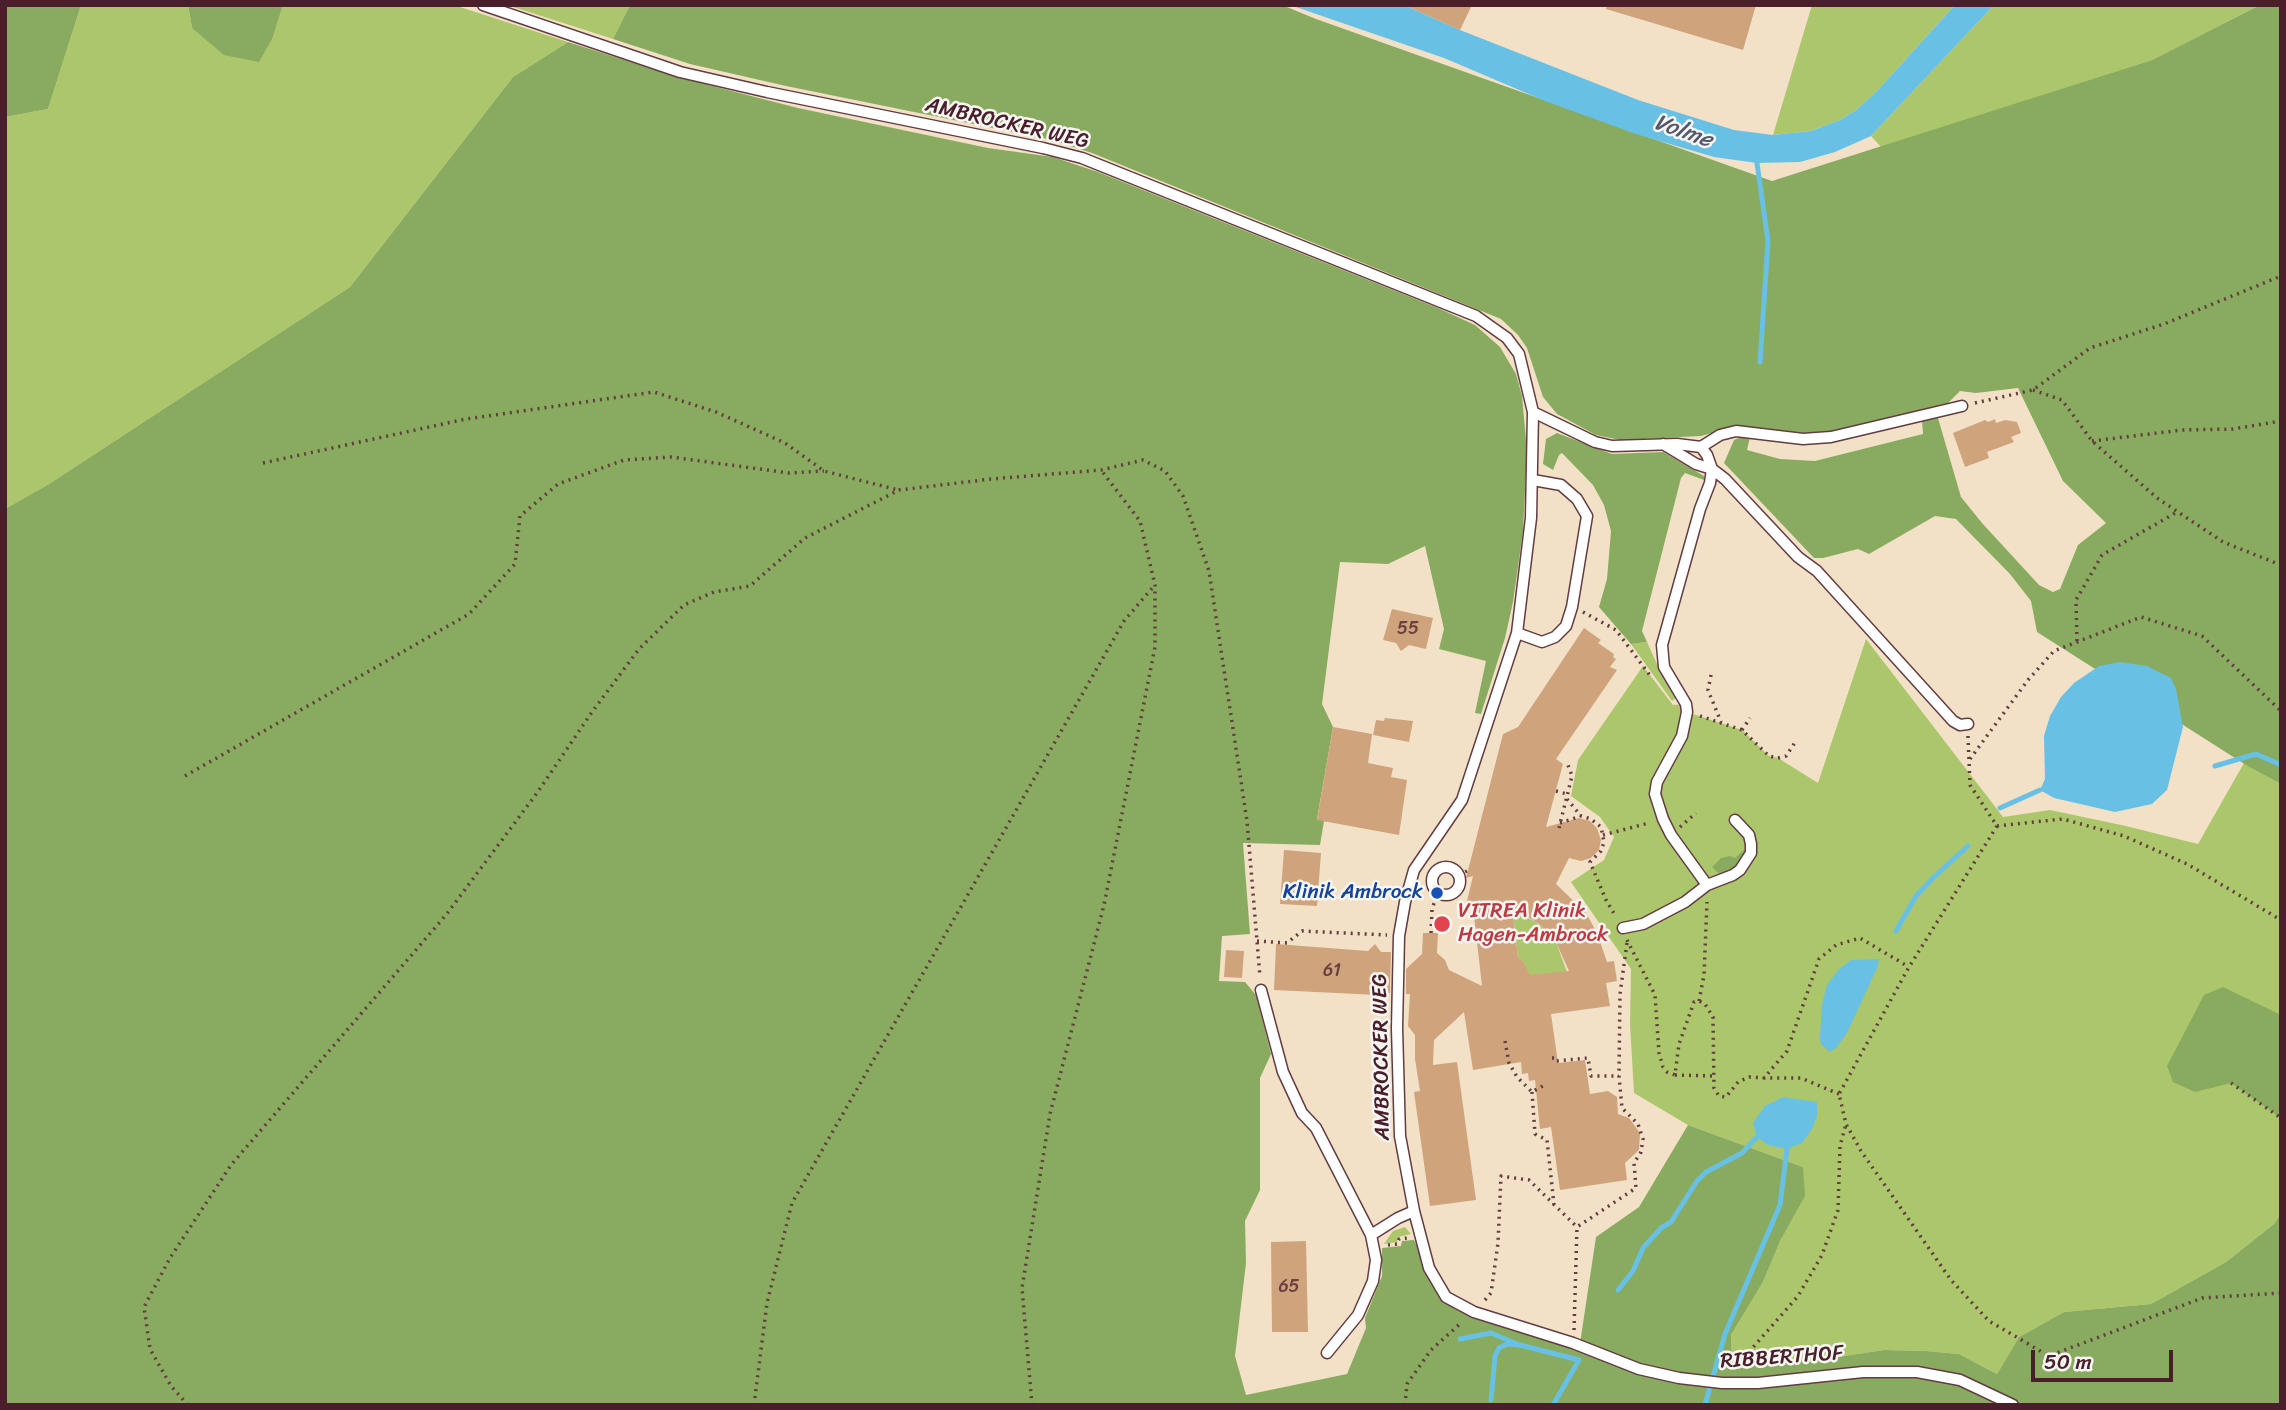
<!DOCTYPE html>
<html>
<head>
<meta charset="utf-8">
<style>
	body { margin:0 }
	#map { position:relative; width:2286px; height:1410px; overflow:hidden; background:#f2e1c7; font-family:Sriracha,sans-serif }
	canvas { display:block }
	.frame { position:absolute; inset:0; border:7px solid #4a1f2b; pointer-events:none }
	.scale { position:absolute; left:2031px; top:1350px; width:142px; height:32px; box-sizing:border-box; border:4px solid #4a1f2b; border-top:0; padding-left:9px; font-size:21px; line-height:24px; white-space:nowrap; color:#4a1f2b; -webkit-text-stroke:5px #f6f6f2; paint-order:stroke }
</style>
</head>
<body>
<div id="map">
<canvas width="2286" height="1410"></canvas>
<div class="frame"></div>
<div class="scale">50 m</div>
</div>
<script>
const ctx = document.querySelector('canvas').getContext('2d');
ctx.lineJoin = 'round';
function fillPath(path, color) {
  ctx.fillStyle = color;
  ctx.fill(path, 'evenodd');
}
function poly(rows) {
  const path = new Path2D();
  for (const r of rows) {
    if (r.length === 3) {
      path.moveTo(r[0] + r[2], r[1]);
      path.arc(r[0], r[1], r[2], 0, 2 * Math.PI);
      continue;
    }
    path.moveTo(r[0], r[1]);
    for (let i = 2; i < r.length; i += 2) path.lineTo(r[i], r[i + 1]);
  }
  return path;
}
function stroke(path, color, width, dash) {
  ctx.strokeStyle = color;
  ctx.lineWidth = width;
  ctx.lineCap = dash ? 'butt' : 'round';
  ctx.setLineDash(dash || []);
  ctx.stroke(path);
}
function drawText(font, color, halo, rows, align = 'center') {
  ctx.font = font + ' Sriracha,sans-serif';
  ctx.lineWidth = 5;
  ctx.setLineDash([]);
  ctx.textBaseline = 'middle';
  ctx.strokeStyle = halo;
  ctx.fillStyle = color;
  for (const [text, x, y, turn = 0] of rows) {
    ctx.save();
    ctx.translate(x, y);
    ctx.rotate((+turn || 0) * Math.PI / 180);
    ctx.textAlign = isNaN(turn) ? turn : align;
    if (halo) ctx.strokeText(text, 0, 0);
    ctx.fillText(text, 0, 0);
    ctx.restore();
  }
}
fillPath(poly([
	[81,5,188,5,192,28,273,37,283,5,454,5,568,42,513,77,350,287,49,484,5,509,5,117,48,109],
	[507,5,630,5,613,39],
	[1812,5,1955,5,1877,91,1856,110,1840,120,1811,131,1773,135],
	[1994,5,2260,5,2152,60,1881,147,1871,136],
	[1866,639,2003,817,2050,810,2126,826,2198,844,2244,763,2281,784,2281,1216,2274,1224,2226,1262,2151,1304,2064,1312,2019,1337,1997,1374,1959,1354,1926,1351,1884,1350,1811,1361,1732,1362,1731,1335,1763,1282,1781,1239,1803,1167,1688,1125,1634,1093,1630,1024,1631,969,1571,882,1604,860,1614,837,1600,817,1571,796,1578,760,1643,666,1673,705,1686,704,1687,712,1742,730,1769,756,1778,758,1818,783],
	[1647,642,1662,675,1677,697,1672,701,1631,644],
	[1513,913,1530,919,1542,926,1556,942,1567,972,1529,976,1523,961,1518,957],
	[1405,1227,1411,1234,1398,1237,1397,1242,1384,1244,1393,1231]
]), '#acc66c');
fillPath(poly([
	[5,5,81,5,48,109,5,117],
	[188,5,283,5,273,37,259,62,224,55,192,28],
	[630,5,1282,5,1316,19,1772,181,2152,60,2260,5,2281,5,2281,784,2246,765,2037,632,2031,601,2010,574,1956,519,1935,516,1869,554,1858,549,1823,558,1814,558,1724,463,1734,440,1741,437,1750,437,1747,450,1780,459,1815,461,1923,434,1922,420,1938,418,1961,497,1982,523,2039,585,2053,592,2060,589,2078,545,2106,523,2063,481,2018,388,1976,393,1960,391,1945,406,1833,433,1797,435,1737,426,1701,436,1620,440,1596,435,1557,414,1543,397,1527,348,1518,335,1501,319,1092,153,1052,140,786,86,690,64,613,39],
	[568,42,681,78,798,108,988,148,1053,157,1098,172,1438,308,1475,325,1500,347,1516,374,1522,396,1527,451,1523,531,1513,602,1505,638,1481,714,1475,713,1486,661,1439,649,1444,629,1425,546,1388,564,1340,562,1322,704,1333,727,1317,819,1324,821,1320,845,1243,843,1250,934,1222,936,1219,981,1245,982,1256,995,1271,1054,1260,1078,1260,1190,1245,1221,1246,1263,1235,1356,1246,1395,1347,1374,1366,1328,1365,1318,1382,1276,1382,1248,1401,1246,1402,1241,1414,1240,1443,1298,1459,1310,1496,1324,1579,1350,1596,1237,1639,1207,1688,1125,1803,1167,1805,1196,1781,1239,1763,1282,1731,1335,1732,1362,1811,1361,1884,1350,1926,1351,1959,1354,1997,1374,2019,1337,2064,1312,2151,1304,2226,1262,2274,1224,2281,1214,2281,1405,5,1405,5,509,49,484,350,287,513,77],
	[1557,433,1612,454,1663,452,1704,476,1704,480,1685,473,1681,478,1642,631,1647,642,1631,644,1599,607,1607,579,1611,531,1604,505,1593,485,1562,453,1559,455,1553,470,1543,464,1546,439],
	[1745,849,1743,862,1732,871,1718,873,1712,867,1721,858,1730,856,1735,858],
	[2223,987,2281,1015,2281,1118,2231,1083,2195,1092,2173,1082,2167,1066,2204,995]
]), '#89ab60');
fillPath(poly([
	[1290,5,1404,5,1460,30,1638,100,1734,130,1773,135,1811,131,1840,120,1856,110,1877,91,1955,5,1994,5,1871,136,1835,152,1800,162,1757,163,1714,157,1636,134,1545,101,1444,58],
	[2120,662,2147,666,2171,678,2176,689,2183,727,2167,790,2152,804,2115,812,2054,798,2040,790,2045,779,2044,736,2050,716,2061,697,2074,683,2099,666],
	[1879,959,1877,968,1847,1033,1836,1048,1830,1052,1821,1044,1820,1037,1822,1004,1827,985,1839,969,1851,960],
	[1783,1097,1817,1102,1817,1116,1812,1129,1802,1143,1787,1149,1768,1145,1757,1137,1753,1123,1765,1106]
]), '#68c0e5');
stroke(poly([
	[1756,156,1768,241,1760,362],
	[2215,766,2256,754,2281,765],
	[2000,808,2040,790],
	[1896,931,1916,896,1934,877,1968,846],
	[1618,1290,1633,1271,1643,1248,1661,1228,1671,1222,1697,1181,1706,1172,1742,1153,1757,1137],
	[1460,1339,1491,1333,1517,1344],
	[1491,1400,1495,1356,1499,1348,1507,1344,1520,1345,1579,1360,1553,1405],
	[1705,1405,1725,1334,1780,1205,1787,1149]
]), '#68c0e5', 5);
fillPath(poly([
	[1404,5,1472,5,1460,30],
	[1607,5,1756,5,1743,50,1606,9],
	[1995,419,1996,423,2005,420,2017,422,2021,433,2011,437,2014,442,1987,452,1989,458,1965,467,1953,433,1985,420,1988,422],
	[1392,609,1433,618,1426,649,1409,645,1401,651,1396,643,1383,640],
	[1584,628,1601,640,1598,643,1614,654,1613,657,1616,659,1610,667,1617,670,1556,759,1563,764,1546,827,1579,818,1590,821,1597,828,1601,840,1599,850,1591,858,1581,861,1569,858,1556,884,1586,913,1597,933,1607,962,1614,961,1617,981,1606,983,1610,1006,1551,1014,1558,1063,1585,1060,1590,1094,1608,1091,1617,1097,1618,1114,1629,1118,1640,1133,1639,1150,1625,1163,1627,1180,1560,1190,1551,1127,1540,1129,1535,1080,1529,1081,1528,1073,1522,1074,1521,1062,1473,1070,1464,1012,1434,1040,1433,1065,1457,1062,1476,1200,1430,1206,1414,1092,1420,1091,1415,1059,1415,1035,1408,1026,1410,994,1406,994,1406,969,1422,954,1423,933,1438,933,1437,953,1445,960,1449,970,1482,986,1473,907,1466,905,1473,876,1466,878,1503,734,1518,727],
	[1512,907,1542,926,1556,942,1569,971,1530,975,1523,961,1518,957],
	[1385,718,1413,721,1409,742,1373,735,1376,720,1384,721],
	[1333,727,1372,734,1368,763,1393,768,1391,777,1407,780,1399,835,1317,820],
	[1284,850,1321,853,1317,906,1280,904],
	[1276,944,1368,951,1375,944,1381,952,1391,952,1390,993,1378,993,1378,995,1274,990],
	[1226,950,1244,951,1242,978,1224,977],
	[1306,1241,1308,1332,1272,1332,1271,1242]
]), '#cfa47d');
const service = poly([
	[483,5,680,72,767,92,1043,148,1082,158,1476,316,1507,338,1519,354,1533,412,1531,518,1517,633,1462,800,1414,870,1405,902,1399,936,1397,1028,1400,1136,1414,1211,1398,1218,1371,1235,1316,1128,1302,1113,1283,1072,1261,990],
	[1533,412,1595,442,1612,446,1677,444,1701,447,1720,435,1736,431,1803,439,1831,437,1962,406],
	[1663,444,1696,464,1712,469,1725,479,1798,557,1817,571,1953,721,1960,725,1968,724],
	[1701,447,1707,455,1712,469,1710,483,1700,509,1662,645,1664,667,1686,704,1687,712,1682,736,1657,782,1655,794,1663,819,1671,835,1707,885],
	[1517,633,1542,642,1555,637,1566,626,1572,607,1587,516,1577,499,1561,485,1533,480],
	[1446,881,14],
	[1623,928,1643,924,1685,902,1707,885,1733,875,1740,870,1751,853,1751,844,1749,835,1735,820],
	[1414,1211,1429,1268,1446,1297,1474,1312,1573,1343,1639,1369,1679,1378,1722,1383,1758,1383,1863,1372,1917,1372,1960,1380,2013,1405],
	[1327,1353,1358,1315,1373,1281,1376,1260,1371,1235]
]);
stroke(service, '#633c42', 13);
stroke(poly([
	[2033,390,2062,400,2092,441,2157,498,2223,542,2281,565],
	[1975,403,2033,390,2090,348,2164,324,2281,276],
	[2092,441,2182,430,2233,429,2281,421],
	[263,463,466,419,654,392,716,412,785,443,824,471,898,490],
	[1583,612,1616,630,1652,678],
	[2077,641,2076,600,2102,555,2177,512],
	[1711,675,1708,690,1721,722],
	[1700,716,1742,730,1769,756,1778,758,1786,756,1796,741],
	[1742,730,1750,718],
	[1968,736,1970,785,1997,826],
	[1970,759,2028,680,2054,651,2141,617,2202,636,2281,711],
	[185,776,469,614,515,564,520,516,558,484,624,460,671,457,789,473,824,471],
	[1556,791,1567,794],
	[1567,799,1581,816],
	[1560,823,1581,816,1591,819,1601,827,1604,842,1601,851,1590,862,1606,900,1616,917],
	[1997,826,1909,967,1839,1094,1846,1124,1861,1151,1951,1280,1989,1321,2049,1356,2202,1298,2281,1293],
	[1997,826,2063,819,2124,836,2187,864,2281,920],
	[1680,827,1696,813],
	[1559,828,1572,776,1568,765],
	[1603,835,1649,823],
	[1459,875,1467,871],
	[1431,933,1432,910,1437,893],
	[1627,940,1655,995,1659,1053,1663,1067,1667,1072,1675,1075,1679,1044,1694,1002,1699,1001,1705,1004,1713,1017,1714,1088,1719,1096,1726,1097,1738,1082,1749,1077,1764,1078],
	[1257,941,1287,943,1302,931,1387,935],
	[1699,1001,1704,975,1707,902],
	[1505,1041,1509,1063,1517,1077,1532,1092,1546,1084],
	[1552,1058,1555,1058,1556,1061,1588,1058,1591,1076,1619,1076],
	[1675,1075,1713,1076],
	[2231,1083,2281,1118],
	[1532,1092,1535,1134,1547,1140,1554,1205],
	[1839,1094,1801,1078,1764,1078,1787,1051,1819,959,1836,945,1860,938,1909,967],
	[1388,1245,1398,1244,1399,1239,1408,1238],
	[1485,1300,1491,1293,1498,1243,1501,1176,1529,1180,1577,1227],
	[1574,1330,1577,1227,1636,1188,1634,1163,1641,1152,1643,1139,1638,1124,1622,1108,1619,1076,1620,994,1627,943],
	[1735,1368,1798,1296,1822,1255,1838,1210,1840,1146,1846,1124],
	[188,1405,171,1386,150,1349,144,1307,170,1258,231,1165,446,915,537,793,592,712,639,649,684,605,714,592,750,586,805,538,899,490,991,479,1101,470,1143,460,1165,471,1183,496,1209,571,1247,821,1260,977],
	[754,1405,767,1303,792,1203,1124,621,1154,586],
	[1032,1405,1022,1288,1050,1114,1104,905,1155,647,1155,585,1140,521,1101,470],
	[1405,1405,1407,1384,1431,1350,1462,1322],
	[1455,1405,1456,1405]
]), '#633c42', 3.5, [2, 5]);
stroke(service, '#fff', 10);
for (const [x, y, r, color] of [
	[1437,893,7,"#1a4fb4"],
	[1442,924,9,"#e0444e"]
]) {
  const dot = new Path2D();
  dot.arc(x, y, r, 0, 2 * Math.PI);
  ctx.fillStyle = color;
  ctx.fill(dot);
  stroke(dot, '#f6f6f2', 2.5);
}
drawText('18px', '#6b4040', null, [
	["55",1408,629],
	["61",1332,971],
	["65",1289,1287]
]);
drawText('21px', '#4a1f2b', '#f6f6f2', [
	["AMBROCKER WEG",1007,124,13],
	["AMBROCKER WEG",1382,1057,-91],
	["RIBBERTHOF",1782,1358,-4]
]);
drawText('21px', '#164399', '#f6f6f2', [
	["Klinik Ambrock",1423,893]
], 'right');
drawText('21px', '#be3a42', '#f6f6f2', [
	["VITREA Klinik",1458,912],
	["Hagen-Ambrock",1458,936]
], 'left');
drawText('italic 23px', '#54576c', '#f6f6f2', [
	["Volme",1683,132,19]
]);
</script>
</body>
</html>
